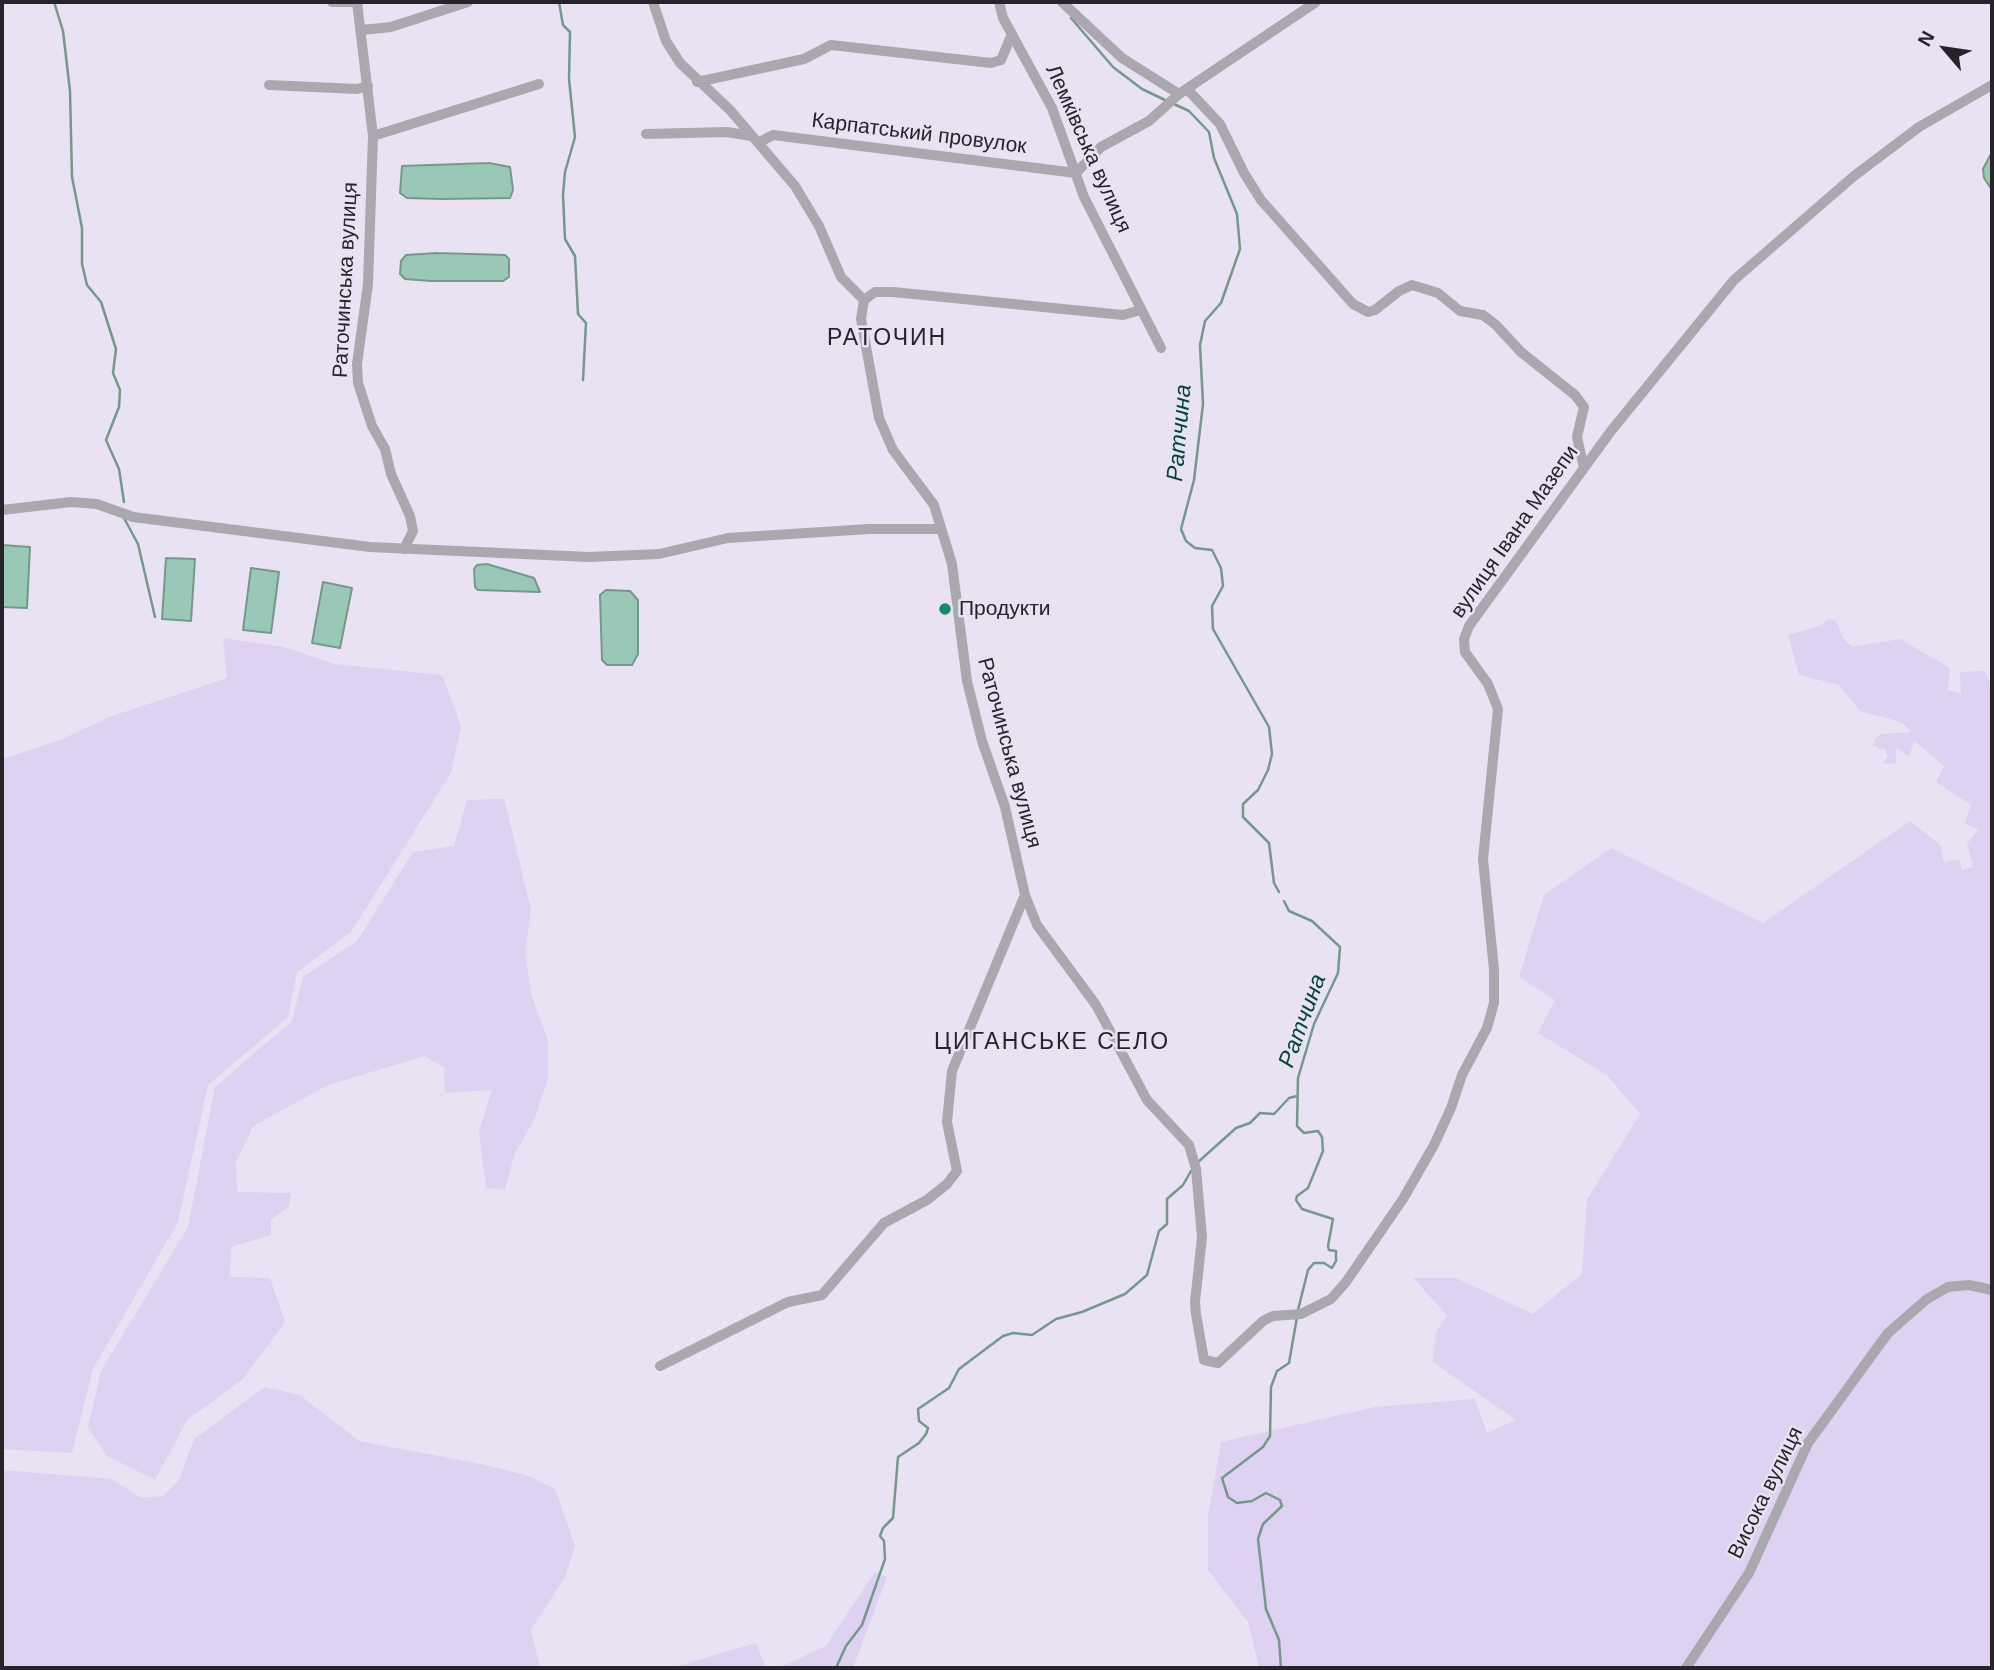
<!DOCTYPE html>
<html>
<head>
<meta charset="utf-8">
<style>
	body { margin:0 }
	#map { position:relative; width:1994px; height:1670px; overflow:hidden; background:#e9e2f2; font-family:Arial,sans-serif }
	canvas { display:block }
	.frame { position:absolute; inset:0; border:4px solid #26242a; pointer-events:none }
	.north { position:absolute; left:1910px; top:14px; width:70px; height:70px; -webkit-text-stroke:5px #e9e2f2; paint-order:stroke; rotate:299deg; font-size:19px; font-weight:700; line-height:28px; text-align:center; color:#26242a }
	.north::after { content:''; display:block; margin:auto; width:24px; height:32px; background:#26242a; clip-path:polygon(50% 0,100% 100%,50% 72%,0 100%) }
</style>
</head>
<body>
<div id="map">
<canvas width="1994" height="1670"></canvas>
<div class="frame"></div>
<div class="north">N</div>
</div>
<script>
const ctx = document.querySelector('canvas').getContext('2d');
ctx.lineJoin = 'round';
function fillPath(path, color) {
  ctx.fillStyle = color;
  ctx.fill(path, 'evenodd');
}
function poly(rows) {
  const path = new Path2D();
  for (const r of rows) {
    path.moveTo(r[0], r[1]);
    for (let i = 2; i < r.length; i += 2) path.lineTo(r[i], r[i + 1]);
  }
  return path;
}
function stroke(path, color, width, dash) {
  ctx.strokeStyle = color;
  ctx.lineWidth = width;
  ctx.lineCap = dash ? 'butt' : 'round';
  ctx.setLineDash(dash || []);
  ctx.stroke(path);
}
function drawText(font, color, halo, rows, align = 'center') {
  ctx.font = font + ' Arial,sans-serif';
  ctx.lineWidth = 5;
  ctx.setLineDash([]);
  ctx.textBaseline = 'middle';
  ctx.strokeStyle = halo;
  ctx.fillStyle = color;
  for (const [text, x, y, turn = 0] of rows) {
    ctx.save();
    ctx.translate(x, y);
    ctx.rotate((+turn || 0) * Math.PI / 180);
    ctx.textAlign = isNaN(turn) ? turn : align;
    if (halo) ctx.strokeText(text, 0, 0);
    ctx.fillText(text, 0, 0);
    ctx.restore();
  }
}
fillPath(poly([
	[1829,619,1836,620,1842,637,1852,647,1900,639,1950,668,1948,690,1961,694,1960,672,1984,671,1992,686,1992,1668,1259,1668,1248,1622,1208,1570,1208,1517,1221,1442,1375,1407,1475,1399,1487,1433,1516,1420,1433,1362,1436,1332,1447,1315,1413,1278,1456,1278,1533,1314,1582,1274,1587,1200,1640,1114,1607,1075,1538,1033,1555,1000,1519,977,1544,895,1611,848,1763,923,1910,821,1940,845,1944,863,1959,859,1962,870,1973,867,1967,844,1978,830,1965,823,1971,805,1936,782,1944,766,1914,741,1909,757,1896,748,1896,763,1883,764,1888,756,1884,748,1880,749,1873,745,1875,738,1882,734,1912,732,1901,722,1860,711,1839,685,1799,675,1788,635,1819,626],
	[223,638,284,647,334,664,442,675,461,726,451,773,351,932,297,972,288,1017,208,1085,178,1222,93,1369,72,1453,2,1449,2,759,60,740,112,716,227,678],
	[504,799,531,909,525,952,531,994,548,1040,548,1079,534,1120,514,1155,505,1190,486,1188,479,1131,492,1090,445,1093,444,1068,425,1056,328,1085,253,1126,236,1162,237,1192,291,1193,289,1206,271,1220,271,1235,231,1247,230,1277,270,1278,285,1322,242,1380,187,1420,155,1480,107,1456,88,1427,101,1371,188,1227,215,1087,292,1021,303,977,357,941,413,852,454,846,467,800],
	[265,1387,300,1395,359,1441,481,1464,526,1475,555,1489,575,1546,565,1577,531,1630,540,1668,2,1668,2,1470,112,1479,141,1498,163,1496,179,1480,194,1439],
	[875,1572,887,1577,853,1668,778,1668,826,1646],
	[756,1643,766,1668,671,1668]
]), '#ded1f1');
const water = poly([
	[1992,152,1992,190,1984,178,1983,169,1992,152],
	[489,163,510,167,513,190,510,198,443,199,407,198,400,193,402,166,489,163],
	[437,253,505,255,509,259,509,277,503,281,431,281,405,279,400,274,401,261,406,255,437,253],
	[2,545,30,547,27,608,2,607,2,545],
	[166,558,195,559,191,621,162,619,166,558],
	[487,564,534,578,540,592,478,590,475,587,474,569,477,565,487,564],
	[251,568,279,572,271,633,243,630,251,568],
	[323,582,352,588,340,648,312,643,323,582],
	[606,590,630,591,638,600,638,654,632,665,607,665,602,660,600,595,606,590]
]);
fillPath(water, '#99c9b6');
stroke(water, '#76988c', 2);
stroke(poly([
	[54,2,63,31,70,91,72,177,82,228,82,264,87,285,101,302,116,349,113,373,120,390,119,407,106,440,119,469,124,502],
	[559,2,563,25,570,32,569,79,575,137,565,172,563,195,565,239,575,256,578,314,586,323,583,380],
	[1071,18,1113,67,1142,89,1165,100],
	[1174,104,1189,111,1209,132,1214,158,1237,214,1240,249,1221,303,1205,321,1200,345,1203,404,1194,480,1181,529,1186,541,1195,548,1212,550,1221,568,1223,586,1212,606,1213,629,1269,727,1272,754,1268,770,1258,790,1243,804,1243,817,1269,843,1274,883,1279,892],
	[124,518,138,544,155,617],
	[1284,901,1289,911,1312,921,1340,947,1338,973,1314,1024,1298,1078,1297,1126,1304,1133,1318,1131,1322,1137,1323,1151,1308,1188,1297,1196,1296,1200,1302,1209,1333,1219,1328,1246,1329,1250,1336,1251,1336,1261,1332,1268,1324,1263,1314,1263,1308,1270,1298,1310],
	[1197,1163,1236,1128,1250,1123,1260,1113,1274,1114,1289,1098,1297,1096],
	[836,1668,846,1646,862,1625,885,1559,884,1541,880,1536,883,1528,893,1518,898,1457,919,1443,926,1434,928,1428,919,1421,918,1409,949,1388,959,1369,1003,1336,1013,1333,1032,1335,1056,1319,1082,1312,1125,1294,1147,1275,1159,1231,1167,1224,1167,1199,1183,1185,1191,1171],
	[1281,1668,1279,1640,1266,1609,1258,1539,1263,1524,1282,1506,1280,1500,1266,1493,1252,1501,1237,1503,1228,1497,1222,1478,1263,1447,1270,1436,1271,1387,1277,1371,1289,1363,1297,1317]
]), '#76988c', 2.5);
stroke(poly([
	[332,2,351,2],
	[357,2,373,136,368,284,357,364,358,383,372,426,385,449,391,474,410,516,413,531,404,549],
	[653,2,666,41,680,63,730,110,795,186,819,226,841,277,864,300,861,319,879,418,893,450,934,505,952,564,967,681,982,741,1005,807,1025,895,1037,925,1096,1005,1147,1100,1189,1145,1196,1169,1202,1237,1195,1302,1196,1314,1204,1360,1218,1363,1263,1321,1273,1316,1301,1314,1331,1299,1346,1282,1403,1199,1434,1145,1451,1108,1462,1075,1487,1028,1494,1003,1494,970,1483,859,1498,709,1488,684,1465,652,1464,639,1469,626,1611,431,1734,280,1854,176,1919,127,1992,85],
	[999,2,1003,18,1052,108,1084,197,1161,348],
	[1062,2,1122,58,1179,94],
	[362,30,391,27,468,2],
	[697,82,804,59,831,45,991,63,1001,60,1012,34],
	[269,85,357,89,368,86],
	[1188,90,1220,124,1244,173,1261,200,1353,304,1368,312,1375,310,1399,291,1412,285,1438,293,1460,311,1483,315,1496,325,1521,352,1575,395,1584,407,1577,437,1584,468],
	[646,134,727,132,751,136],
	[373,136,539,84],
	[758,143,773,135,1076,173,1101,147,1149,121,1179,94,1316,2],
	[864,300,875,292,893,292,1123,315,1141,310],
	[2,510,71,502,97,504,133,517,370,547,589,557,659,554,728,538,869,529,941,529],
	[660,1366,788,1302,822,1295,884,1223,927,1200,947,1184,957,1171,947,1122,952,1071,1025,895],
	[1686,1668,1749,1573,1808,1443,1888,1333,1927,1299,1948,1287,1969,1285,1992,1290]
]), '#aaa7ae', 10);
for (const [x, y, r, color] of [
	[945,609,7,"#178a6a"]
]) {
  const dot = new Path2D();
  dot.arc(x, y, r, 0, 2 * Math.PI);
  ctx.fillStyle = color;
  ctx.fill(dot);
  stroke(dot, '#e9e2f2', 2.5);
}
drawText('21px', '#26242a', '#e9e2f2', [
	["Карпатський провулок",919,134,7],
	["Лемківська вулиця",1088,149,66],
	["Раточинська вулиця",346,280,-87],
	["вулиця Івана Мазепи",1515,532,-55],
	["Раточинська вулиця",1009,753,75],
	["Висока вулиця",1766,1493,-64]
]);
drawText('21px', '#26242a', '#e9e2f2', [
	["Продукти",959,609]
], 'left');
ctx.letterSpacing = '2px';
drawText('23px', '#26242a', '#e9e2f2', [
	["РАТОЧИН",887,339],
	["ЦИГАНСЬКЕ СЕЛО",1052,1043]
]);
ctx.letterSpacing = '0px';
drawText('italic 23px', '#024735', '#e9e2f2', [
	["Ратчина",1180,433,-85],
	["Ратчина",1303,1021,-70]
]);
</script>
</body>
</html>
